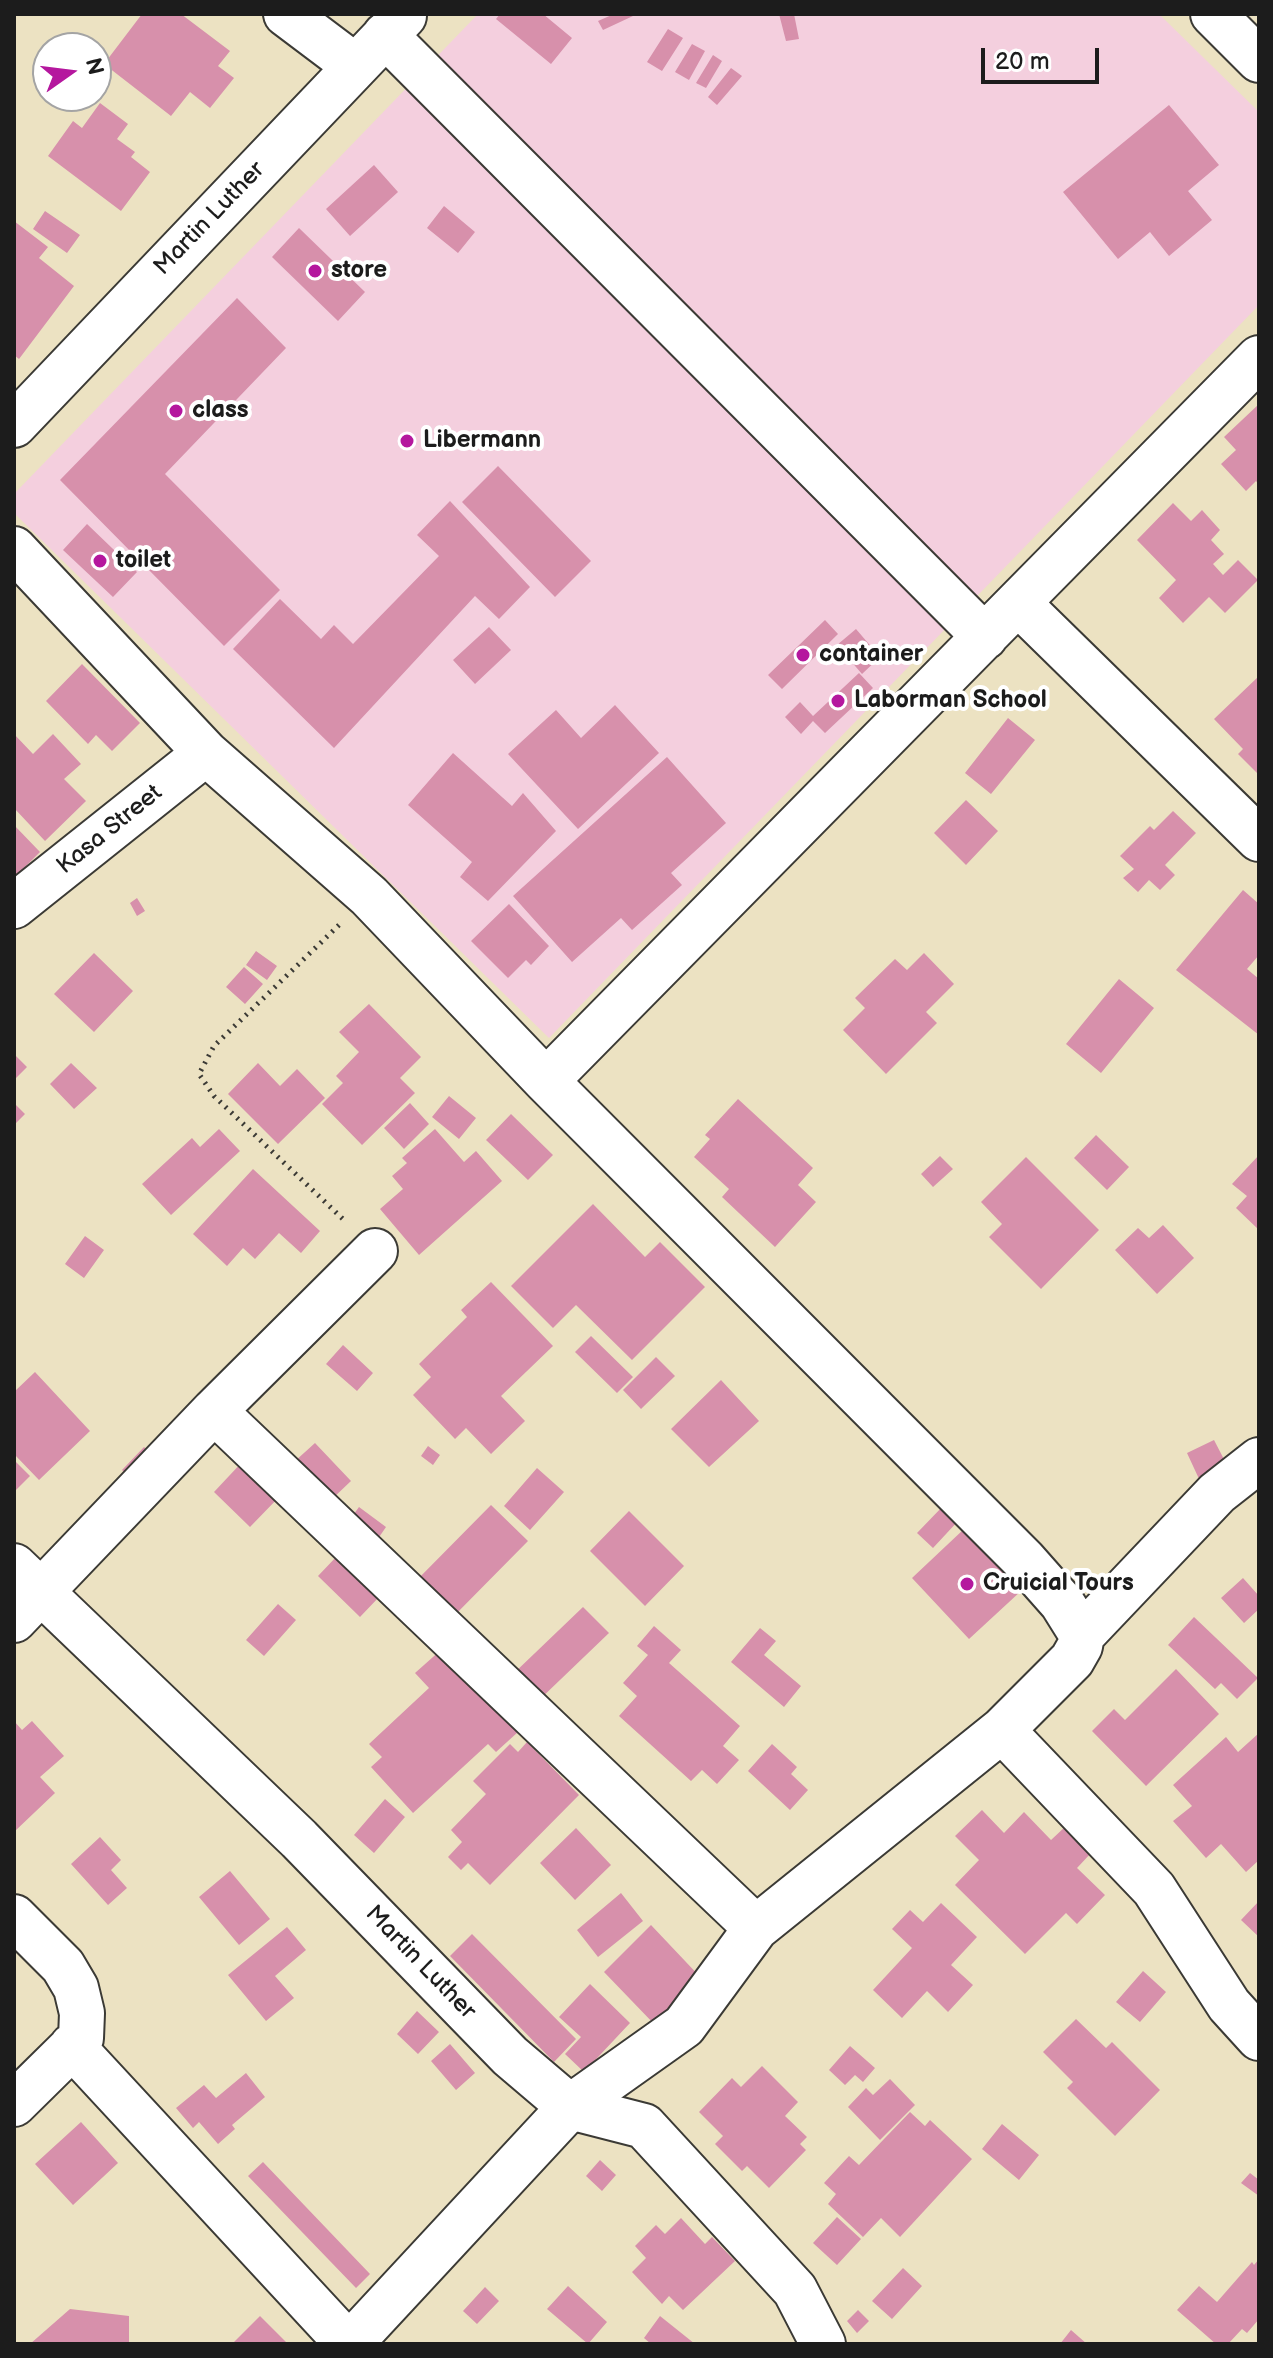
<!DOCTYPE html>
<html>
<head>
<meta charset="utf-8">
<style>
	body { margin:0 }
	#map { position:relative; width:1273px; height:2358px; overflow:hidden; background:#ece2c2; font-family:"Balsamiq Sans",sans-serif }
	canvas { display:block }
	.frame { position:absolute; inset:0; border:16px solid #1c1c1c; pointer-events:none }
	.north { position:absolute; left:32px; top:32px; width:80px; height:80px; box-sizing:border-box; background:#fff; border:2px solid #a4a4a4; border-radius:50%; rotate:76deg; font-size:22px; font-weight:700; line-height:32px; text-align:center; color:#1c1c1c }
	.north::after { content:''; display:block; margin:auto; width:28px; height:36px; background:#b5179e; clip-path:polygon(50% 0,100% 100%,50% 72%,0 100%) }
	.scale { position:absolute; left:981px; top:48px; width:118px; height:36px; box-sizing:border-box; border:4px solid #1c1c1c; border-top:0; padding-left:10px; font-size:24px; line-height:28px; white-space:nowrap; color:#1c1c1c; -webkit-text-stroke:6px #fff; paint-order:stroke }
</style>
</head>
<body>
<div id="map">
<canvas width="1273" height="2358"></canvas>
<div class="frame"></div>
<div class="north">N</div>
<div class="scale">20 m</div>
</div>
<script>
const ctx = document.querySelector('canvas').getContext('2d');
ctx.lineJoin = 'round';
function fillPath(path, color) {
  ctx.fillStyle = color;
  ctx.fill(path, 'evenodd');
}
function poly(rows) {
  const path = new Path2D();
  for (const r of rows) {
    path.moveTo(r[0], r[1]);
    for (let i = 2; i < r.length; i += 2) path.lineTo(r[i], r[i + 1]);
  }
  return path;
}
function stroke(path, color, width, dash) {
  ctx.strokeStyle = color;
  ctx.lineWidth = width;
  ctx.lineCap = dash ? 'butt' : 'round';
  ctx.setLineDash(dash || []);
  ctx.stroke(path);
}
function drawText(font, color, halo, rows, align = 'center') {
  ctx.font = font + ' "Balsamiq Sans",sans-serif';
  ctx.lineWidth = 8;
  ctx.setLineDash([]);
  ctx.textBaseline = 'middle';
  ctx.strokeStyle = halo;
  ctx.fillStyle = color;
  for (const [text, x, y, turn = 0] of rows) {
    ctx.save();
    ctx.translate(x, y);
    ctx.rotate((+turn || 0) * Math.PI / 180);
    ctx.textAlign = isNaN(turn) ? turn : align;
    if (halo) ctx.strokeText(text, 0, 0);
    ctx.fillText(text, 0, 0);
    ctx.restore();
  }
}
fillPath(poly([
	[478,14,1159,14,1259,112,1259,305,549,1038,14,513,14,494]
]), '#f4cfde');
fillPath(poly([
	[142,14,181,14,230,51,218,66,234,78,210,108,190,92,171,116,104,64],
	[500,14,543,14,572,38,551,64,496,19],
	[614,14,632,14,633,16,603,30,598,21],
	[779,14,794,14,799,39,786,41],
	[668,29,683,38,662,71,647,62],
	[692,44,705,51,689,80,675,72],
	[713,55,722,61,706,88,696,83],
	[731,68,742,76,717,105,708,97],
	[100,103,128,124,117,139,135,152,131,157,150,172,121,211,48,156,73,121,82,128],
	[1169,105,1219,165,1188,191,1212,220,1169,256,1150,232,1118,259,1063,192],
	[374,165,398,192,350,236,326,209],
	[444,206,475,232,458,253,427,228],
	[45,211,80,235,67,253,33,229],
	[14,221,48,247,39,258,74,286,19,359,14,355],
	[299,228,365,292,338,321,272,257],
	[237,298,286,348,165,474,280,590,224,646,60,480],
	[1259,404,1259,485,1256,481,1246,491,1221,464,1236,450,1224,437],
	[498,466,591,561,555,597,462,502],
	[450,501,530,587,499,619,475,596,334,748,233,649,280,599,321,639,334,625,353,644,439,556,417,535],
	[1173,503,1191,521,1202,510,1220,530,1211,540,1224,554,1213,564,1223,575,1238,560,1258,580,1225,613,1209,597,1183,623,1159,598,1176,580,1137,540],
	[87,524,137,572,113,597,63,550],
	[825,620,838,634,782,689,768,675],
	[489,627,511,650,475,684,453,660],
	[856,629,880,657,862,674,837,645],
	[82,664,140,723,112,751,96,735,88,744,46,701],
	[859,673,873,688,825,733,813,721,801,734,785,717,800,702,813,716],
	[1259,676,1259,775,1238,754,1243,749,1214,719],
	[615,705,659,753,578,829,508,754,556,710,581,738],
	[1008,718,1035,740,991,794,965,773],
	[14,734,33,754,53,734,81,764,64,779,86,801,45,841,14,808],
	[453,753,512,806,523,793,556,831,488,901,460,877,472,862,408,805],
	[667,757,726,823,671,873,682,885,632,930,621,918,572,962,513,896],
	[966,800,998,831,966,865,934,833],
	[1173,811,1196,833,1165,865,1175,875,1160,890,1149,880,1138,892,1123,878,1134,869,1120,856,1150,826,1154,830],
	[14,825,40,852,14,878],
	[1243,890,1259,904,1259,955,1247,969,1259,979,1259,1035,1176,970],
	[137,898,145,911,137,916,130,903],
	[509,904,549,946,531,965,526,960,508,978,471,941],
	[256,951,277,966,267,980,246,965],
	[94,953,133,991,94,1032,54,994],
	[924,953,954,984,926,1012,937,1023,886,1074,843,1030,865,1008,855,998,895,959,907,970],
	[244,967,263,984,245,1004,226,987],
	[1119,979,1154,1008,1101,1073,1066,1044],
	[369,1004,421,1057,400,1078,415,1093,362,1145,322,1104,343,1083,336,1076,359,1052,339,1032],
	[14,1054,27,1067,14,1080],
	[71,1063,97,1088,74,1109,50,1084],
	[258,1063,280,1086,297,1069,325,1098,278,1144,228,1094],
	[449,1096,476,1118,459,1139,432,1117],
	[738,1099,813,1168,798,1185,816,1202,775,1247,722,1197,729,1189,694,1157,710,1139,705,1135],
	[14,1103,25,1114,14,1125],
	[410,1103,429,1124,404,1149,384,1128],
	[511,1114,553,1155,528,1180,486,1140],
	[219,1129,240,1151,171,1215,142,1184,192,1138,200,1147],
	[435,1129,464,1162,476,1151,502,1181,419,1255,380,1209,403,1189,392,1176,407,1163,402,1158],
	[1096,1135,1129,1167,1107,1190,1074,1158],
	[1259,1155,1259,1230,1236,1208,1247,1196,1232,1184],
	[940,1156,953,1169,933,1187,921,1174],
	[1026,1157,1099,1230,1041,1289,989,1237,1002,1224,981,1202],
	[253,1169,320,1231,301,1253,279,1233,255,1259,243,1248,227,1266,193,1234],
	[593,1204,645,1257,660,1242,705,1287,632,1360,576,1305,553,1328,511,1286],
	[1163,1225,1194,1258,1157,1294,1115,1250,1138,1228,1149,1238],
	[85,1236,104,1250,84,1278,65,1264],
	[491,1282,553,1346,501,1396,525,1421,491,1454,466,1428,455,1439,413,1395,431,1377,419,1364,467,1317,461,1310],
	[591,1336,633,1377,617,1393,575,1352],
	[343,1345,373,1373,357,1391,326,1364],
	[656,1357,675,1376,641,1409,623,1390],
	[35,1372,90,1431,39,1480,14,1454,16,1405,14,1392],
	[721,1380,759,1421,709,1467,671,1429],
	[1214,1440,1228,1467,1200,1481,1187,1453],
	[315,1443,351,1481,331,1500,294,1462],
	[428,1446,440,1455,433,1465,421,1456],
	[144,1447,157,1459,135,1482,122,1470],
	[14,1460,30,1476,14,1492],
	[244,1460,280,1496,250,1527,214,1492],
	[537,1468,564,1492,530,1530,504,1506],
	[491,1505,528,1541,449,1621,412,1585],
	[944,1505,959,1520,933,1548,917,1533],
	[359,1507,386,1527,375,1543,348,1522],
	[629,1511,684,1566,645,1606,590,1551],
	[964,1529,1021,1591,969,1639,912,1578],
	[338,1555,380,1596,360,1617,318,1576],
	[1243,1578,1259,1596,1259,1609,1244,1623,1221,1598],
	[278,1604,296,1620,264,1656,246,1640],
	[583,1607,609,1633,536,1703,511,1676],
	[1194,1617,1258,1678,1237,1699,1221,1683,1215,1689,1168,1645],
	[654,1626,681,1650,669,1663,740,1726,723,1746,739,1760,717,1784,702,1770,691,1781,619,1716,637,1696,623,1683,648,1655,637,1646],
	[760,1628,776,1641,764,1655,801,1686,784,1707,731,1662],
	[442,1649,518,1732,496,1752,488,1744,413,1813,371,1767,382,1757,369,1744,429,1688,415,1673],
	[1176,1669,1219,1714,1146,1786,1092,1731,1114,1709,1125,1720],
	[14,1721,22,1730,32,1721,64,1756,40,1777,55,1793,14,1832],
	[1259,1733,1259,1860,1246,1872,1221,1844,1206,1858,1173,1821,1192,1806,1173,1785,1226,1737,1238,1752],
	[527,1742,579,1795,490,1885,468,1863,461,1870,448,1857,462,1842,451,1830,486,1794,473,1781,510,1744,518,1752],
	[772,1744,797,1767,791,1774,808,1790,790,1810,748,1771],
	[385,1799,405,1817,374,1853,354,1835],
	[982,1810,1004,1833,1024,1812,1051,1840,1066,1826,1092,1852,1077,1868,1105,1895,1077,1924,1066,1913,1025,1954,955,1885,979,1860,955,1836],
	[576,1828,611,1865,575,1900,540,1863],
	[100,1837,121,1860,111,1870,127,1888,108,1905,71,1864],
	[230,1871,270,1919,239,1945,199,1897],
	[621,1893,643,1921,598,1957,577,1930],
	[1259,1901,1259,1937,1241,1920],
	[941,1903,977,1937,951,1965,973,1985,948,2012,927,1991,902,2018,873,1990,912,1948,892,1929,910,1910,923,1922],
	[651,1925,703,1980,656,2026,604,1972],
	[287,1927,306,1950,275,1976,294,1998,266,2021,228,1975],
	[472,1934,576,2039,554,2062,450,1956],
	[1143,1971,1166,1992,1140,2022,1116,2002],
	[590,1984,630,2023,584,2072,565,2054,581,2037,559,2017],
	[417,2011,439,2032,418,2054,397,2034],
	[1076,2019,1106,2048,1112,2042,1160,2090,1115,2136,1067,2088,1073,2082,1043,2052],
	[450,2044,475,2073,456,2090,431,2061],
	[850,2046,875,2068,863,2082,855,2075,845,2085,829,2070],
	[762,2066,798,2102,785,2116,807,2137,800,2144,806,2150,769,2188,747,2166,742,2171,715,2144,723,2136,699,2112,732,2078,741,2087],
	[246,2073,265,2097,232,2125,235,2129,218,2144,199,2122,193,2128,176,2108,204,2085,216,2098],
	[890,2079,915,2105,880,2140,848,2107,866,2088,873,2095],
	[910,2112,925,2126,930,2120,972,2159,900,2237,881,2218,863,2237,828,2204,836,2194,824,2183,849,2156,859,2165],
	[81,2122,118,2163,73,2205,35,2164],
	[1002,2124,1039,2155,1019,2180,982,2149],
	[600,2160,616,2175,602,2191,586,2176],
	[263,2162,370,2274,356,2288,248,2176],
	[1250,2173,1259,2180,1259,2196,1241,2183],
	[837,2217,861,2239,837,2265,813,2243],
	[681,2218,705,2244,712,2237,735,2261,683,2310,669,2296,662,2304,632,2272,646,2258,635,2246,656,2225,665,2234],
	[1259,2259,1259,2319,1247,2333,1242,2329,1228,2344,1216,2344,1177,2310,1199,2286,1217,2302,1252,2262,1254,2265],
	[903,2268,922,2286,892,2319,872,2301],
	[568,2286,607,2322,588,2344,547,2309],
	[485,2287,499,2301,477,2324,463,2311],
	[70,2309,129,2316,129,2344,30,2344],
	[858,2310,869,2321,857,2333,847,2321],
	[260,2316,286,2342,232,2344],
	[660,2316,695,2344,651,2344,644,2338],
	[1071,2330,1087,2344,1060,2344]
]), '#d790ab');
const minor = poly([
	[286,14,355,66],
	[1213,14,1259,60],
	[385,35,985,637],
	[14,425,404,16],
	[14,549,206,753,369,896,546,1081,1024,1560,1062,1603,1082,1635,1080,1646,1072,1660,1002,1730,756,1928,684,2026,570,2107,350,2344],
	[1019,604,1259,839],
	[14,906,206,753],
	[546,1081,1259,358],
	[214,1411,756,1928],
	[14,1566,299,1839,510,2056,570,2107,644,2126,795,2290,823,2344],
	[14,1620,214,1411,375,1251],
	[1082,1635,1217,1493,1259,1460],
	[1002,1730,1154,1889,1229,2005,1259,2038],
	[14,1917,63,1966,76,1988,82,2013,81,2038,14,2104],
	[72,2046,348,2344]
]);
stroke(minor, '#3b3a35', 48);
stroke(poly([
	[339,925,214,1046,199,1074,214,1096,345,1221]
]), '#3b3a35', 5, [2, 6]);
stroke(minor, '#fff', 44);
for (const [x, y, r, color] of [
	[315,271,8,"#b5179e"],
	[176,411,8,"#b5179e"],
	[407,441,8,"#b5179e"],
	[100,561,8,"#b5179e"],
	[803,655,8,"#b5179e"],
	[838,701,8,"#b5179e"],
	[967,1584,8,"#b5179e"]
]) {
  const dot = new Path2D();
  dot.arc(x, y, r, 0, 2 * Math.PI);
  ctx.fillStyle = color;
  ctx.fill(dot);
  stroke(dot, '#fff', 3);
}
drawText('24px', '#1c1c1c', '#fff', [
	["Martin Luther",210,219,-46],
	["Kasa Street",110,830,-39],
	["Martin Luther",420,1963,46]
]);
drawText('bold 24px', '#1c1c1c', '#fff', [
	["store",331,271],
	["class",192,411],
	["Libermann",423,441],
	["toilet",116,561],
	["container",819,655],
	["Laborman School",854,701],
	["Cruicial Tours",983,1584]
], 'left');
</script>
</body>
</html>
